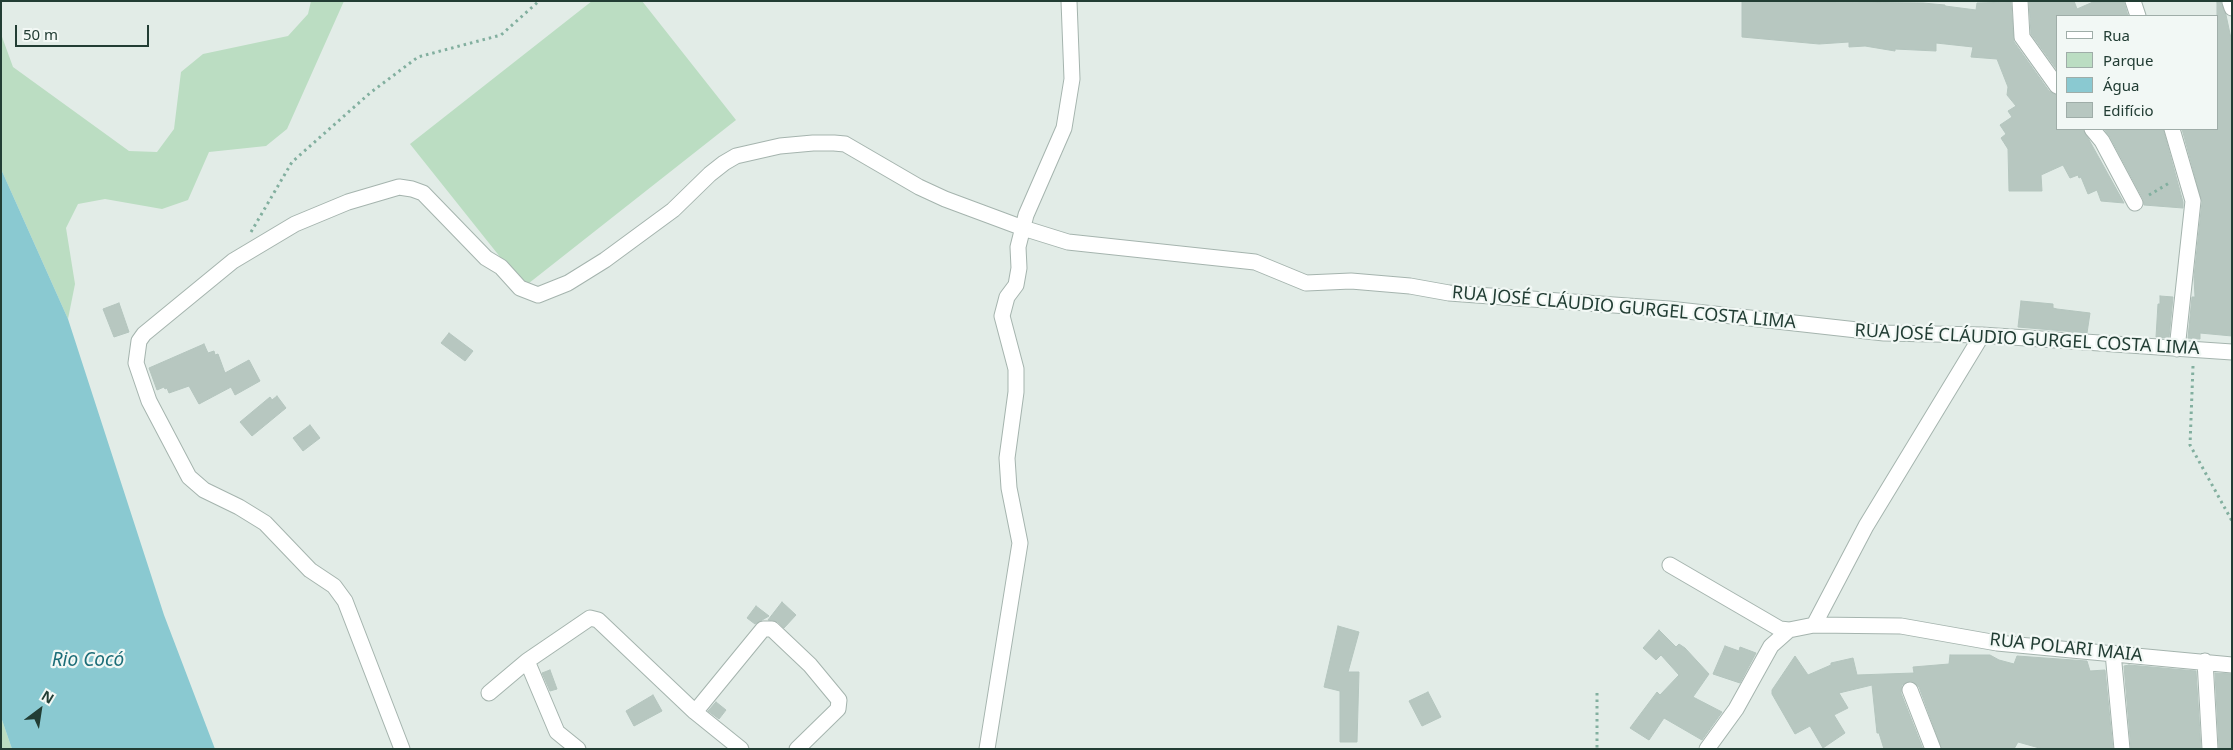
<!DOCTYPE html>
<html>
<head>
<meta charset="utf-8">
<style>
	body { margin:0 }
	#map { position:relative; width:2233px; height:750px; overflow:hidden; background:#e2ece7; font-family:"Noto Sans",sans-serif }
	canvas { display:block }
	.frame { position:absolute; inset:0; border:2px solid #223d34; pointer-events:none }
	.legend { position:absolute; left:2056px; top:15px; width:162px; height:115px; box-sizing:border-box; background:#f2f8f5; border:1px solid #9fada8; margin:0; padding:6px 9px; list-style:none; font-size:15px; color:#223d34 }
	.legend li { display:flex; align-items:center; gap:10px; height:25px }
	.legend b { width:25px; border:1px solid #9fada8 }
	.north { position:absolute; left:15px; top:685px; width:50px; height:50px; -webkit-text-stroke:4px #f2f8f5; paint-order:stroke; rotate:31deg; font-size:14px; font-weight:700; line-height:20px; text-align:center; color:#223d34 }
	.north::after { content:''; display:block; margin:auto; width:18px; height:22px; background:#223d34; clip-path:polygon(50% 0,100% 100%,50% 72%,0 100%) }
	.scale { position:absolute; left:15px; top:25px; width:134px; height:22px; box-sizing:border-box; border:2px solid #223d34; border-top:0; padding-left:6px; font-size:15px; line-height:18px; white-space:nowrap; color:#223d34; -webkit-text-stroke:4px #f2f8f5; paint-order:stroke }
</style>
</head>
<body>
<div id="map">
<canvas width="2233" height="750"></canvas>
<div class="frame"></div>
<ul class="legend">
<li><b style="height:6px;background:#fff"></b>Rua</li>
<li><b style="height:14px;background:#bbddc2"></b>Parque</li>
<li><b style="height:14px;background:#8ac9d1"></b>Água</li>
<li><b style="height:14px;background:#b7c7c0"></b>Edifício</li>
</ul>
<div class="north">N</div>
<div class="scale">50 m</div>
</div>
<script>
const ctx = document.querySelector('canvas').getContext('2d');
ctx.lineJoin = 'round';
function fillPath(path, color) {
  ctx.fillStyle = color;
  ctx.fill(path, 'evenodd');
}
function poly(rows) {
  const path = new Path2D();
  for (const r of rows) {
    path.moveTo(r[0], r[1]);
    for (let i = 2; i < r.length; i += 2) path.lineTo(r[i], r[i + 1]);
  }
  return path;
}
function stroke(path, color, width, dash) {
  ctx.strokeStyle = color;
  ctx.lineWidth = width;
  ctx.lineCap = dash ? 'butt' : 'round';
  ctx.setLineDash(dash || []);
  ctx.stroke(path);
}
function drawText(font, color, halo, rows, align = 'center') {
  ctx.font = font + ' "Noto Sans",sans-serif';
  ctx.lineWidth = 4.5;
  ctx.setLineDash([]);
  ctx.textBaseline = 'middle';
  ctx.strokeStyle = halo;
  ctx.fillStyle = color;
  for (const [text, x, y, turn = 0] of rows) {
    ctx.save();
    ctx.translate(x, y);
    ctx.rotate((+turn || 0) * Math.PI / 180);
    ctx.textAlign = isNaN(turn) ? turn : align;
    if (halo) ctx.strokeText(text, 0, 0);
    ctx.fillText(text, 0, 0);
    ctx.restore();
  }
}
fillPath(poly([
	[311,1,344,1,287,129,266,146,209,152,188,200,162,209,105,199,78,204,66,228,75,284,68,319,1,169,1,34,13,67,129,151,157,152,174,129,181,72,203,54,288,36,308,14],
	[592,1,642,1,736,120,524,287,410,144],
	[1,717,12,749,1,749]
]), '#bbddc2');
fillPath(poly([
	[1,169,68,319,164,615,215,749,12,749,1,717]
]), '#8ac9d1');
const building = poly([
	[1742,1,1923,3,1945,5,1945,6,1976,10,1977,3,2011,2,2014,42,2049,91,2057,95,2057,129,2083,129,2124,203,2101,201,2097,190,2088,194,2081,177,2079,178,2078,175,2070,178,2063,165,2041,175,2042,191,2009,191,2008,149,2001,138,2006,134,2000,125,2012,117,2008,111,2016,106,2007,95,2008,87,1997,59,1971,57,1973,47,1936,43,1936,51,1895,49,1895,51,1865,46,1849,47,1849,42,1819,44,1742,37,1742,1],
	[2029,1,2074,1,2077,9,2093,2,2124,2,2128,16,2057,16,2057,70,2031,34,2029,1],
	[2217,2,2221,2,2226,15,2232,43,2232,336,2200,333,2200,339,2188,338,2192,297,2195,297,2194,277,2202,202,2182,129,2217,129,2217,2],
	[2104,129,2163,129,2183,202,2183,208,2144,205,2143,199,2110,137,2104,129],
	[2160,296,2173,297,2169,338,2156,337,2158,304,2160,304,2160,296],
	[2021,301,2053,304,2053,308,2057,309,2090,313,2087,333,2018,327,2021,301],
	[119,303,129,332,114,337,103,309,119,303],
	[449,333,473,351,465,361,441,343,449,333],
	[204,344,208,353,214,351,215,355,218,354,225,373,249,360,260,381,235,395,231,387,199,404,189,386,169,393,167,388,165,389,164,387,157,390,149,368,204,344],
	[277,396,286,408,252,436,240,422,270,397,272,400,277,396],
	[310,425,320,438,303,451,293,438,310,425],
	[782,602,796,615,784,628,778,622,768,620,782,602],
	[756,606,769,616,755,624,747,618,756,606],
	[1338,626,1359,632,1348,672,1359,672,1357,742,1340,742,1340,691,1324,687,1338,626],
	[1659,630,1676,647,1679,644,1685,648,1709,674,1693,697,1722,712,1702,740,1664,718,1649,740,1630,728,1657,692,1660,695,1679,675,1661,655,1656,660,1643,648,1659,630],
	[1725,646,1739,651,1740,647,1756,653,1740,683,1713,674,1725,646],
	[1950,655,1990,655,1999,660,2014,664,2017,656,2087,661,2090,671,2105,670,2113,749,2043,749,2018,742,2014,749,1942,749,1919,687,1911,681,1902,685,1901,693,1923,749,1884,749,1879,733,1877,733,1872,685,1839,693,1848,708,1834,715,1845,733,1823,748,1810,726,1795,734,1772,694,1772,690,1795,656,1808,675,1831,665,1831,663,1853,658,1857,675,1914,673,1913,667,1949,664,1950,655],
	[2129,665,2196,671,2201,749,2131,749,2124,666,2129,665],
	[550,670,557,689,550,691,542,673,550,670],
	[2215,673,2232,674,2232,749,2219,749,2215,673],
	[1428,692,1441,717,1422,726,1409,701,1428,692],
	[653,695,662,711,634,726,626,711,653,695],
	[716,702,726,710,719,719,708,711,716,702]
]);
fillPath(building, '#b7c7c0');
stroke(building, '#b4c5be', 1);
const minor = poly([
	[2020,1,2022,37,2057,86],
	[2133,1,2138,16],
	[2230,2,2232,8],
	[2092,129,2102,141,2135,203],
	[2172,129,2193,201,2177,349],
	[1670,565,1780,629,1789,630,1814,625,1901,626,1997,643,2232,665],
	[1814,625,1866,526,1982,335],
	[2113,653,2122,749],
	[2205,661,2210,749],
	[1910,690,1933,749],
	[489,693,527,661],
	[695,712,763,629,772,629,810,665,839,700,838,709,797,749],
	[402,749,345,601,334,586,310,570,265,523,239,507,204,490,189,477,149,401,136,363,139,341,144,334,233,261,295,224,348,202,399,187,412,189,423,193,486,258,501,267,520,288,538,295,568,283,605,260,673,210,710,174,724,163,736,156,780,146,813,143,834,143,845,144,919,187,945,199,1023,228,1068,242,1255,262,1306,283,1351,281,1410,286,1449,293,1669,309,1884,333,1982,335,2232,352],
	[578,749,557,732,527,661,590,618,598,620,695,712,741,749],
	[987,749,1020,543,1009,488,1007,458,1016,392,1016,369,1002,316,1007,297,1016,285,1019,268,1018,247,1026,215,1064,128,1072,79,1069,1],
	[1707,749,1736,709,1771,646,1789,630]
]);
stroke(minor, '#a5b4ae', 17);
stroke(poly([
	[2149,195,2171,182],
	[251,232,292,162,370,93,418,57,501,35,539,1],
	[2193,366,2190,445,2232,521],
	[1597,693,1597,749]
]), '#82af9f', 3, [2.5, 4]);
stroke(minor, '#fff', 15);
drawText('18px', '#223d34', '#f2f8f5', [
	["RUA JOSÉ CLÁUDIO GURGEL COSTA LIMA",1624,308,5],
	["RUA JOSÉ CLÁUDIO GURGEL COSTA LIMA",2027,340,3],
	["RUA POLARI MAIA",2066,648,6]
]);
drawText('italic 19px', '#1c6d78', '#f2f8f5', [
	["Rio Cocó",88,661]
]);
</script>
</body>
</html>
